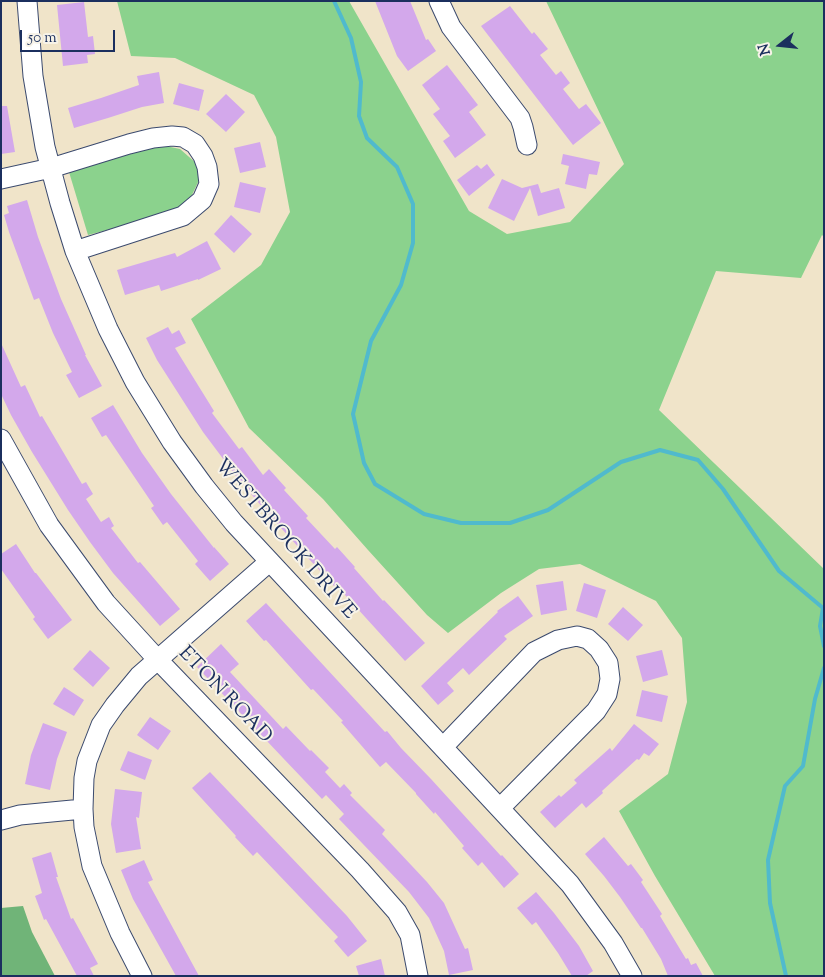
<!DOCTYPE html>
<html>
<head>
<meta charset="utf-8">
<style>
	body { margin:0 }
	#map { position:relative; width:825px; height:977px; overflow:hidden; background:#f0e4c9; font-family:"Sorts Mill Goudy",serif }
	canvas { display:block }
	.frame { position:absolute; inset:0; border:2px solid #1b2f5e; pointer-events:none }
	.north { position:absolute; left:755px; top:20px; width:50px; height:50px; -webkit-text-stroke:4px #f7f3e8; paint-order:stroke; rotate:254deg; font-size:14px; font-weight:700; line-height:20px; text-align:center; color:#1b2f5e }
	.north::after { content:''; display:block; margin:auto; width:18px; height:22px; background:#1b2f5e; clip-path:polygon(50% 0,100% 100%,50% 72%,0 100%) }
	.scale { position:absolute; left:20px; top:30px; width:95px; height:22px; box-sizing:border-box; border:2px solid #1b2f5e; border-top:0; padding-left:6px; font-size:15px; line-height:18px; white-space:nowrap; color:#1b2f5e; -webkit-text-stroke:4px #f7f3e8; paint-order:stroke }
</style>
</head>
<body>
<div id="map">
<canvas width="825" height="977"></canvas>
<div class="frame"></div>
<div class="north">N</div>
<div class="scale">50 m</div>
</div>
<script>
const ctx = document.querySelector('canvas').getContext('2d');
ctx.lineJoin = 'round';
function fillPath(path, color) {
  ctx.fillStyle = color;
  ctx.fill(path, 'evenodd');
}
function poly(rows) {
  const path = new Path2D();
  for (const r of rows) {
    path.moveTo(r[0], r[1]);
    for (let i = 2; i < r.length; i += 2) path.lineTo(r[i], r[i + 1]);
  }
  return path;
}
function stroke(path, color, width, dash) {
  ctx.strokeStyle = color;
  ctx.lineWidth = width;
  ctx.lineCap = dash ? 'butt' : 'round';
  ctx.setLineDash(dash || []);
  ctx.stroke(path);
}
function drawText(font, color, halo, rows, align = 'center') {
  ctx.font = font + ' "Sorts Mill Goudy",serif';
  ctx.lineWidth = 4;
  ctx.setLineDash([]);
  ctx.textBaseline = 'middle';
  ctx.strokeStyle = halo;
  ctx.fillStyle = color;
  for (const [text, x, y, turn = 0] of rows) {
    ctx.save();
    ctx.translate(x, y);
    ctx.rotate((+turn || 0) * Math.PI / 180);
    ctx.textAlign = isNaN(turn) ? turn : align;
    if (halo) ctx.strokeText(text, 0, 0);
    ctx.fillText(text, 0, 0);
    ctx.restore();
  }
}
fillPath(poly([
	[117,1,349,1,469,211,507,234,570,222,624,164,546,1,824,1,824,237,822,235,801,278,716,271,659,410,824,569,824,976,715,976,655,876,619,811,668,774,687,702,682,638,656,601,580,564,539,569,501,593,448,633,427,615,368,550,323,499,249,428,191,319,261,265,290,212,276,137,254,95,175,58,131,56],
	[161,145,180,149,196,163,199,180,192,195,178,208,149,219,88,235,69,172]
]), '#8bd28d');
fillPath(poly([
	[23,906,32,932,55,976,1,976,1,908]
]), '#70b478');
stroke(poly([
	[334,1,351,38,361,82,359,116,367,138,397,167,413,204,413,243,401,285,371,341,353,414,364,463,375,484,424,514,461,523,510,523,548,510,621,462,660,450,698,460,723,489,779,571,823,608,820,626,824,646],
	[786,976,770,903,768,860,785,786,803,766,815,699,824,668]
]), '#50bacd', 4);
fillPath(poly([
	[375,1,410,1,426,40,428,39,436,51,408,71,397,56],
	[84,2,88,37,93,36,95,54,87,55,88,63,63,66,57,5],
	[510,6,532,34,534,32,548,49,540,55,556,75,561,71,570,83,563,89,579,109,586,104,601,123,573,145,481,26],
	[447,65,478,105,469,112,486,135,455,158,443,141,450,136,433,114,440,109,422,85],
	[159,72,164,103,142,107,108,118,74,128,68,108,101,98,139,85,137,76],
	[179,83,204,90,199,111,173,104],
	[226,94,245,112,226,132,206,114],
	[1,106,7,106,15,152,1,154],
	[260,142,266,167,240,173,234,148],
	[563,154,600,162,597,175,589,174,586,189,565,184,569,166,561,164],
	[487,164,495,175,469,196,457,180,477,165,481,169],
	[502,179,522,188,538,184,541,193,559,188,565,208,538,216,530,188,514,221,488,208],
	[240,182,266,188,260,213,234,207],
	[27,200,38,237,61,299,86,355,85,355,102,386,79,398,66,375,72,372,53,333,39,298,34,300,9,232,4,215,9,213,7,206],
	[231,215,252,234,234,253,214,234],
	[207,241,221,269,198,280,198,279,161,291,159,285,125,295,117,270,175,253,177,257],
	[168,327,172,334,179,330,186,343,175,348,214,411,212,413,239,449,242,447,263,475,269,469,286,488,284,490,308,516,306,518,335,549,337,547,355,567,354,568,383,601,384,600,425,643,405,661,336,585,334,586,309,559,263,508,236,476,203,432,157,360,146,338],
	[1,343,21,387,25,385,40,417,42,416,82,484,86,482,93,494,86,499,101,522,109,517,114,526,111,528,138,563,140,562,180,609,160,626,113,573,90,542,68,510,32,452,11,415,1,394],
	[113,405,142,453,171,494,214,548,214,547,229,564,210,581,195,564,198,561,167,522,163,525,151,508,154,506,106,435,102,437,91,418],
	[16,544,35,573,36,573,72,620,48,639,33,619,35,617,1,569,1,554],
	[563,581,567,610,541,615,536,585],
	[584,583,606,590,597,618,576,611],
	[518,596,533,616,504,636,507,639,469,675,463,668,447,683,454,691,438,705,421,686,498,612,497,611],
	[266,603,385,732,387,731,401,748,431,779,501,856,502,855,519,874,504,888,482,862,478,866,462,848,464,846,435,812,434,814,416,794,416,793,386,762,380,767,341,722,343,721,313,689,311,690,266,640,264,641,246,621],
	[623,607,643,625,628,641,608,624],
	[221,644,239,664,230,672,283,729,286,726,310,751,311,750,329,768,325,772,340,788,344,784,352,793,350,795,385,830,382,834,427,882,444,903,465,949,468,948,473,970,449,975,444,951,429,918,409,892,339,819,344,814,326,795,322,799,283,758,197,667],
	[90,650,110,668,93,687,73,669],
	[662,650,668,675,643,682,636,656],
	[64,687,84,700,74,716,53,704],
	[642,690,668,696,662,722,636,716],
	[150,717,171,731,158,750,137,735],
	[43,723,67,732,57,759,50,790,25,784,31,755],
	[634,724,659,744,649,756,644,753,639,760,637,759,602,791,603,793,586,808,582,803,555,828,540,812,559,795,561,797,577,783,574,780,610,748,612,751],
	[128,751,152,760,145,780,120,770],
	[210,772,347,916,367,941,348,957,334,941,338,937,257,852,253,856,235,837,236,836,192,788],
	[115,789,142,792,139,818,136,817,141,849,116,853,111,824],
	[604,837,628,866,631,864,643,880,641,882,662,914,660,916,686,959,688,958,691,965,696,963,703,976,668,976,661,959,642,928,641,928,620,897,604,876,585,854],
	[51,852,58,877,56,877,71,919,73,918,98,964,90,968,94,976,77,976,46,919,44,920,35,896,42,893,32,858],
	[144,860,153,880,148,882,199,976,176,976,133,899,121,870],
	[536,892,554,913,579,946,593,971,586,976,572,976,558,953,536,922,532,925,517,908],
	[381,959,385,976,359,976,356,966]
]), '#d3a8eb');
const minor = poly([
	[27,1,33,76,45,147,60,203,75,251,108,329,135,382,172,442,204,486,234,523,570,884,613,943,632,976],
	[439,1,451,27,520,118,523,127,527,145],
	[1,179,51,168,129,144,153,138,172,136,183,137,195,144,203,156,207,167,209,184,202,200,183,216,75,251],
	[1,439,49,525,106,603,158,660,360,870,397,912,410,935,418,976],
	[443,747,534,652,558,640,577,636,588,639,599,649,608,663,610,679,607,694,596,711,500,808],
	[1,820,20,815,83,809],
	[142,976,120,933,92,866,84,827,83,809,84,778,87,761,101,725,115,705,139,676,269,562]
]);
stroke(minor, '#3b4a6e', 21);
stroke(minor, '#fff', 19);
drawText('20px', '#1b2f5e', '#f7f3e8', [
	["WESTBROOK DRIVE",284,540,49],
	["ETON ROAD",224,696,46]
]);
</script>
</body>
</html>
